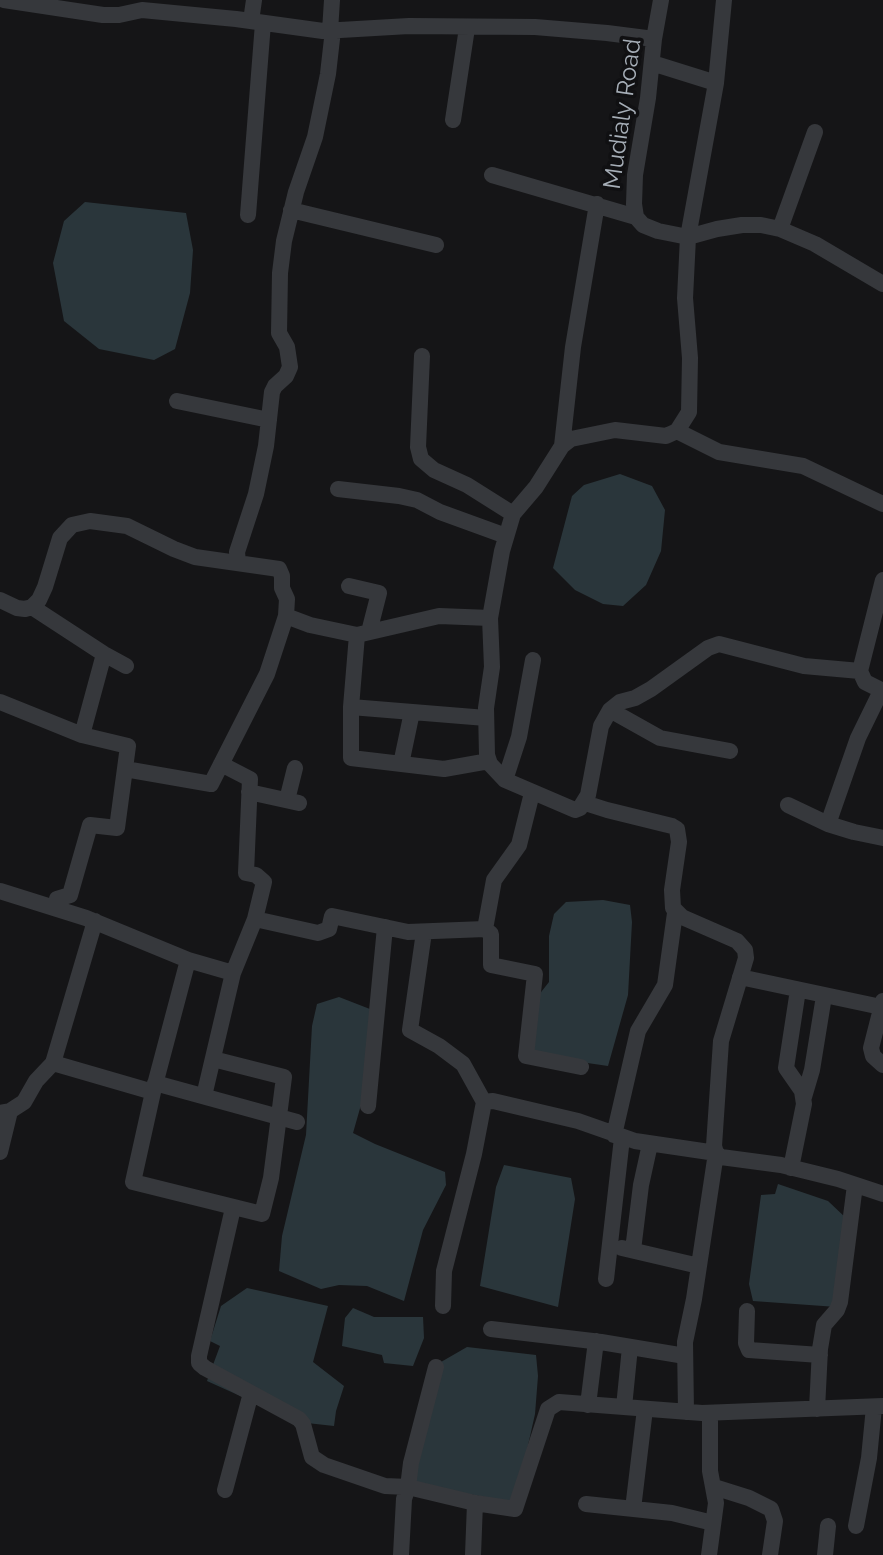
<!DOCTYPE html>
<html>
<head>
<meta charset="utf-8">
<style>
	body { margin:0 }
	canvas { display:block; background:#151517 }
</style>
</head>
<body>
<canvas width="883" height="1555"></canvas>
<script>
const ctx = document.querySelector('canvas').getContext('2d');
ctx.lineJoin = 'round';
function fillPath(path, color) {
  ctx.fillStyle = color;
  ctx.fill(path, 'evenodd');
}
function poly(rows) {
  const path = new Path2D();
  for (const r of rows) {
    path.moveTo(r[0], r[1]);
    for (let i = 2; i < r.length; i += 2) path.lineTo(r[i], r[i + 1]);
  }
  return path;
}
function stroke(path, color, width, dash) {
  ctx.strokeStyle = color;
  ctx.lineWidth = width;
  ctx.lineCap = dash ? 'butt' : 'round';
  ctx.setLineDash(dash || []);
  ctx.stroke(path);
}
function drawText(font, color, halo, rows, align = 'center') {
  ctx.font = font + ' Raleway,sans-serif';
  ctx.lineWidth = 7;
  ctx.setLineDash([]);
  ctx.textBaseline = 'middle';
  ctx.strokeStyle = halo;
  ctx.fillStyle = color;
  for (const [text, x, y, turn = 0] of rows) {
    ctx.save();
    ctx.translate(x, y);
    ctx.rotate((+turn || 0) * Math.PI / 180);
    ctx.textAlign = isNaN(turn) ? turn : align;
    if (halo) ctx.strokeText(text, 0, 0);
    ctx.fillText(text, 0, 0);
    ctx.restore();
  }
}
fillPath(poly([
	[85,202,186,213,193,250,190,293,175,349,154,360,99,349,64,321,53,263,64,221],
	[620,474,652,486,665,510,661,551,646,585,623,606,603,604,575,590,553,568,572,496,584,485],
	[603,900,630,905,632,922,628,995,608,1066,533,1055,538,996,549,982,549,936,554,914,566,902],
	[339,997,375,1011,372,1066,353,1133,375,1144,445,1172,446,1185,423,1230,404,1301,367,1286,339,1285,321,1289,279,1271,282,1236,306,1135,312,1026,317,1004],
	[504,1165,571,1178,575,1199,558,1307,480,1286,496,1187],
	[778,1184,828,1201,847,1219,837,1307,753,1301,749,1284,761,1195,775,1194],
	[247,1288,328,1306,313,1362,344,1386,336,1411,334,1426,298,1422,207,1381,220,1346,210,1341,221,1306],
	[353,1308,374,1317,423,1317,424,1338,413,1366,384,1363,382,1355,342,1346,345,1318],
	[467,1347,536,1355,538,1376,535,1414,520,1481,511,1502,411,1483,441,1362]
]), '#2a363b');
stroke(poly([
	[4,0,103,15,119,15,142,10,236,19,323,31,409,26,535,27,607,33,654,39],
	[661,0,654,39,648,98,635,175,634,204,636,217,643,225,658,231,688,237,717,229,742,225,761,225,780,229,815,244,883,284],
	[724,0,716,83,688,237,685,298,690,358,689,412,677,431,666,436,615,430,571,439,562,446,536,487,513,514,502,551,490,618,492,667,486,708,487,755,490,764,505,780,575,810,580,808,588,795,601,726,610,710,620,702,635,698,651,689,708,648,719,644,804,666,860,671],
	[251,21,254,0],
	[330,31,332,0],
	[652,63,716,83],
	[453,120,467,28],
	[492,175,636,217],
	[291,210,436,245],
	[248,215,263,23],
	[780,229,815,132],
	[422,356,418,447,421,459,434,470,467,485,513,514],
	[177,401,269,420],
	[677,431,719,452,803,466,883,504],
	[562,446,573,347,597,204],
	[338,489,399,496,417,500,440,512,506,536],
	[238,562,237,552,256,494,266,446,272,392,275,386,286,376,290,367,287,347,279,333,280,273,284,241,296,192,315,137,328,74,333,30],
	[883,580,860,671,865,682,883,691],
	[349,586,379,593,369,632],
	[0,600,17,608,25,609,32,607,39,600,45,587,60,538,72,525,90,521,127,526,174,549,195,557,279,569,282,576,282,588,287,599,286,616,310,625,357,635,439,616,490,618],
	[32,607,104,654,126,666],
	[357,635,351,707,486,718],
	[0,702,82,735,128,746,117,828,90,825,70,895,57,899,56,908],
	[351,707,351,758,444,769,489,761],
	[610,710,660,738,730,751],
	[82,735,104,654],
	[221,764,250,779,246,873,256,875,264,882,255,919],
	[401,764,412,712],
	[125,769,211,784,267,674,286,616],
	[505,780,519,737,533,660],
	[249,792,299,803],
	[532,793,519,845,494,880,485,929,491,934,491,965,535,974,526,1056,581,1067],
	[287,800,295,768],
	[585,803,607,810,672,826,677,829,679,842,672,890,673,908,682,917,737,941,745,950,746,958,721,1041,714,1146,716,1153,721,1157,781,1165,838,1179,883,1194],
	[788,805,828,824,854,832,883,838],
	[828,824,858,738,881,691],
	[0,891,86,918,188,960,233,973],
	[424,932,410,1030,439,1046,463,1064,484,1102],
	[188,960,153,1092,133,1182,262,1214,271,1178,284,1077,213,1059],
	[740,977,881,1007],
	[883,1001,871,1048,873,1056,883,1065],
	[53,1063,153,1092],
	[155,1083,297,1122],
	[204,1096,233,973,255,919,318,933,329,929,332,916,408,932,485,929],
	[804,1097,812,1070,824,996],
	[368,1106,385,927],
	[0,1113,10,1111,24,1102,36,1081,53,1063,95,921],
	[614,1135,638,1031,665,985,675,913],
	[0,1152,10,1111],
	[791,1168,804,1104,802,1091,786,1068,798,990],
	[233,1208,199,1356,199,1363,205,1368,299,1419,303,1424,312,1457,324,1465,385,1486,408,1487,411,1463,436,1367],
	[622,1248,699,1266],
	[633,1250,641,1185,650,1144],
	[606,1279,622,1138],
	[443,1306,444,1271,474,1154,484,1102,493,1101,578,1121,635,1141,716,1153,694,1299,685,1342,686,1412],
	[747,1311,746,1343,749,1350,820,1355],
	[491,1329,601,1342,685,1356],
	[588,1405,596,1341],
	[624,1407,630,1347],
	[817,1409,820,1349,824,1325,837,1310,840,1302,855,1185],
	[714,1487,749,1498,771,1509,775,1521,770,1555],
	[225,1490,251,1393],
	[586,1504,672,1513,713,1523],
	[633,1509,645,1409],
	[856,1526,869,1458,874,1407],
	[401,1555,404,1499,408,1487,475,1503,515,1509,548,1409,559,1402,702,1413,883,1406],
	[473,1555,475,1503],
	[709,1555,716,1503,710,1471,710,1413],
	[825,1555,828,1526]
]), '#36383c', 16);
drawText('24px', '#a6aeb7', '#101012', [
	["Mudialy Road",623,114,-82]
]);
</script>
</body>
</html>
